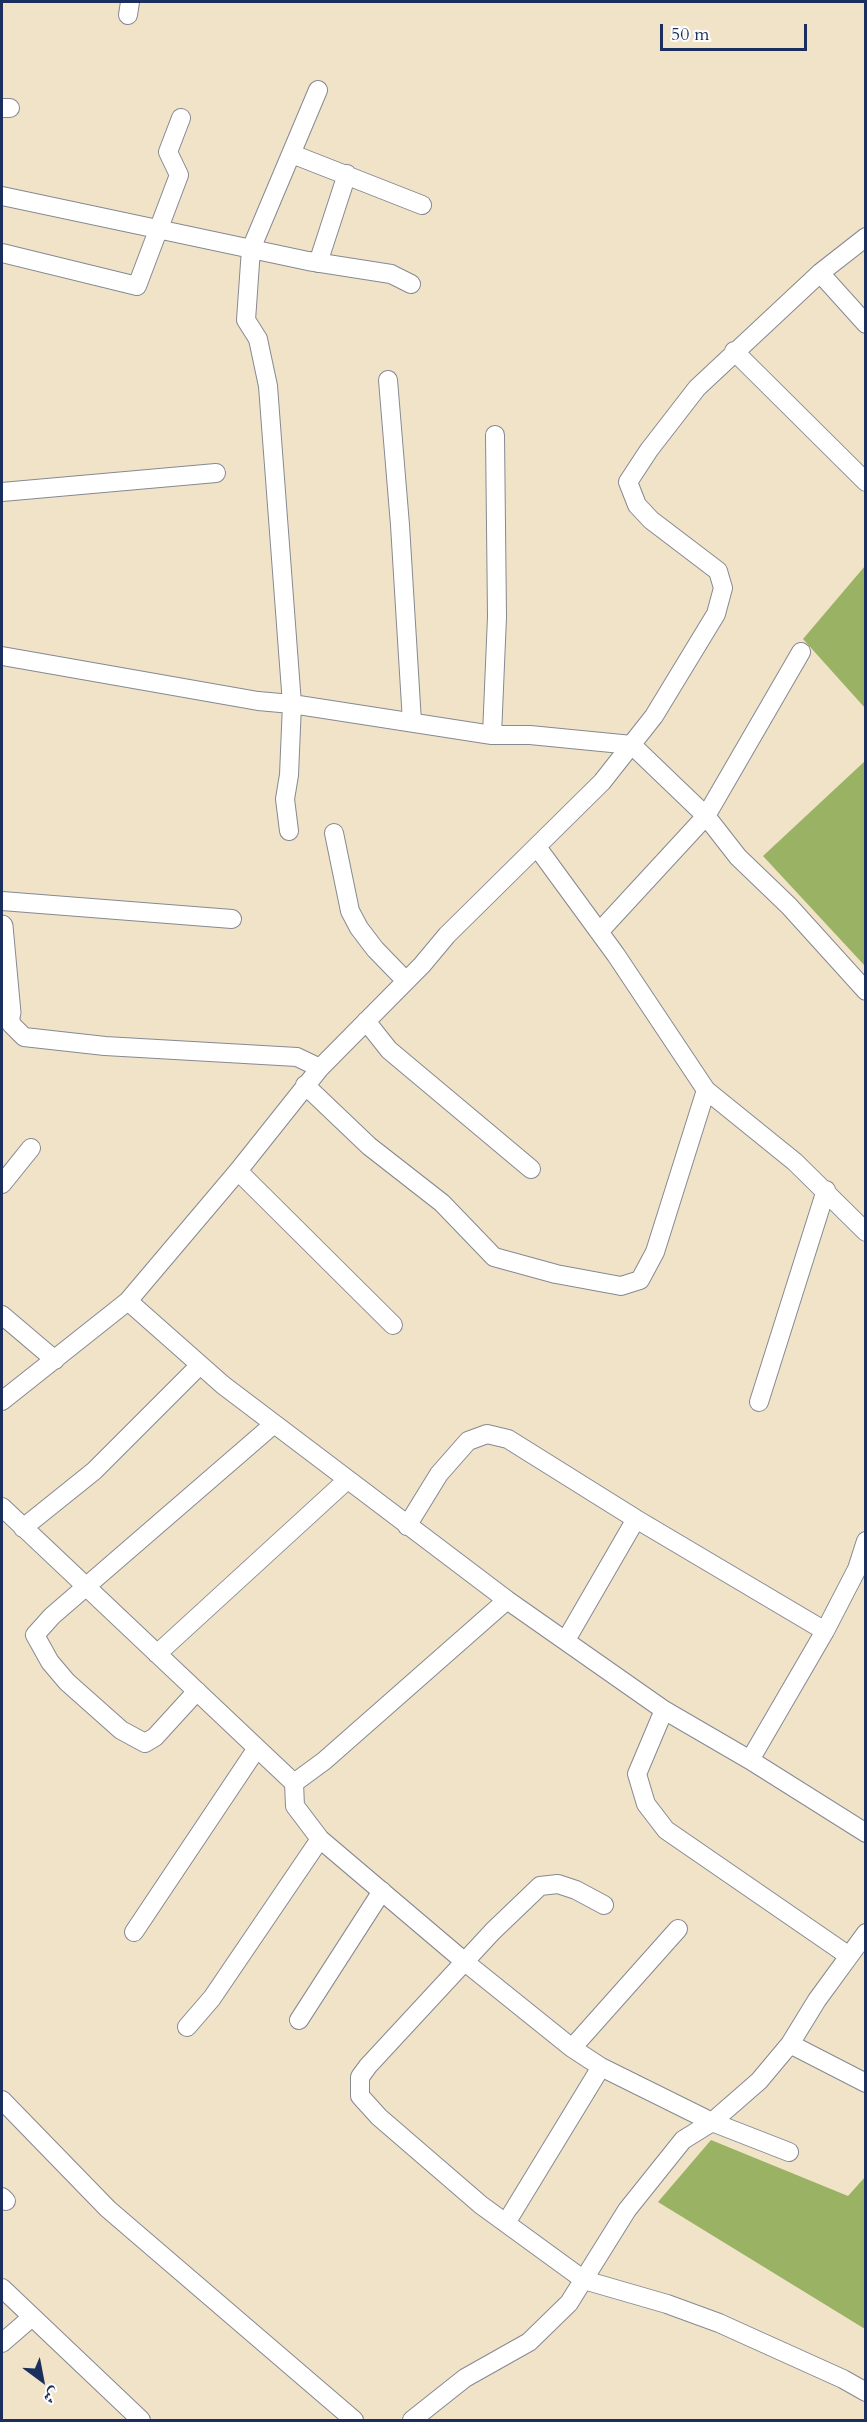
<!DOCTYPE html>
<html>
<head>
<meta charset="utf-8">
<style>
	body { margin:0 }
	#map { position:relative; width:867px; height:2422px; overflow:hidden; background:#f1e3c7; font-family:Cardo,Amiri,serif }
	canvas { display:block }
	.frame { position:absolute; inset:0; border:3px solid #1b2f5e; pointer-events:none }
	.north { position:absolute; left:12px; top:2350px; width:60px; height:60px; -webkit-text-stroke:4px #fff; paint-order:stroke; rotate:148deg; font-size:16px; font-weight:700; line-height:24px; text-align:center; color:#1b2f5e }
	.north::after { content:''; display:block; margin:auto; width:21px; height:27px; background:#1b2f5e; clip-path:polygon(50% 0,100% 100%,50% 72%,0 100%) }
	.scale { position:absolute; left:660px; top:24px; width:147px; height:27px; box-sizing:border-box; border:3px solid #1b2f5e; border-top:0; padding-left:8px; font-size:18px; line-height:21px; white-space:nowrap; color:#1b2f5e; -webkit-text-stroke:4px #fff; paint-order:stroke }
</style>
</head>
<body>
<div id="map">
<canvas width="867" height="2422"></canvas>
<div class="frame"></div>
<div class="north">ش</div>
<div class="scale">50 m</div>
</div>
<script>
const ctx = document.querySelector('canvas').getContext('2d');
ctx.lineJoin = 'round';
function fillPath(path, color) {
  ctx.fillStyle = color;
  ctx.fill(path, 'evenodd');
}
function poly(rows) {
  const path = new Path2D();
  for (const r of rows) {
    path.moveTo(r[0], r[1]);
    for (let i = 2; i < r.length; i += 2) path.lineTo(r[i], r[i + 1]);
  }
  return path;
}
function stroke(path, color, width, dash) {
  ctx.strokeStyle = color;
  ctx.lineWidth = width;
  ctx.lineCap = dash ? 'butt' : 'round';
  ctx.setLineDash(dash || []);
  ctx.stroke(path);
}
fillPath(poly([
	[865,566,865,708,803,639],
	[865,761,865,966,763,856],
	[711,2140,848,2196,865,2177,865,2329,658,2202]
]), '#99b263');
const minor = poly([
	[128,15,130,2],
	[2,108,10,108],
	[292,154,422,205],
	[2,196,308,261,391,274,411,284],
	[2,253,137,286,179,175,168,152,181,118],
	[318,263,347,174],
	[820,273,866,324],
	[734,351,866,482],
	[388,380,400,525,412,722],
	[2,492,216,473],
	[2,656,258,701,292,704,492,735,530,735,632,745,706,816,738,857,789,906,866,991],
	[492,735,497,617,495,435],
	[289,831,285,799,289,775,292,704,268,386,258,339,246,320,251,249,318,90],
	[334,833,350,911,359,928,375,949,406,981],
	[537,847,616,955,706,1090,795,1162,866,1232],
	[2,901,232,919],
	[599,932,706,816,801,652],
	[2,1015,10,1013,11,1024,24,1037,105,1046,297,1057,320,1068],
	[366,1021,389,1050,531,1169],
	[305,1085,369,1146,442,1203,494,1257,556,1274,621,1286,640,1280,655,1252,706,1090],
	[238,1171,393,1325],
	[2,1184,31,1148],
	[128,1301,223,1385,507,1600,664,1710,750,1760,866,1833],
	[2,1315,55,1360],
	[2,1401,128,1301,238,1171,320,1068,422,965,447,935,602,782,654,716,716,614,723,588,718,571,651,520,637,505,628,482,649,450,697,388,820,273,866,237],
	[759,1402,826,1190],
	[2,1507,294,1783,295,1806,320,1839,465,1962,572,2048,601,2067,712,2122,789,2152],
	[407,1526,439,1474,468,1441,487,1434,508,1439,636,1519,825,1631],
	[23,1528,94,1471,200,1365],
	[566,1640,636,1519],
	[157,1654,347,1480],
	[197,1691,155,1737,145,1743,121,1730,67,1682,50,1662,35,1635,52,1616,274,1424],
	[664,1710,637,1774,646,1804,666,1830,849,1956],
	[750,1760,825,1631,857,1569,866,1541],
	[294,1783,324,1761,507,1600],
	[604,1905,576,1890,558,1884,540,1886,493,1931,368,2066,360,2077,360,2096,379,2117,481,2205,584,2280,667,2304,719,2323,843,2379,866,2392],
	[134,1932,257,1748],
	[299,2020,382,1891],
	[187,2027,212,1998,320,1839],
	[790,2044,866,2083],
	[572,2048,678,1929],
	[2,2100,108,2209,354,2420],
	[2,2197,6,2201],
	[506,2223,601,2067],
	[2,2288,141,2420],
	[2,2343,32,2317],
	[412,2420,465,2378,529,2342,569,2303,627,2210,683,2140,712,2122,759,2081,790,2044,817,2000,866,1933]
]);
const tertiary = poly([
	[2,926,10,1013]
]);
stroke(minor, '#868992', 20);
stroke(tertiary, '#868992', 23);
stroke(minor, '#fff', 18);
stroke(tertiary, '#fff', 21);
</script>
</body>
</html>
